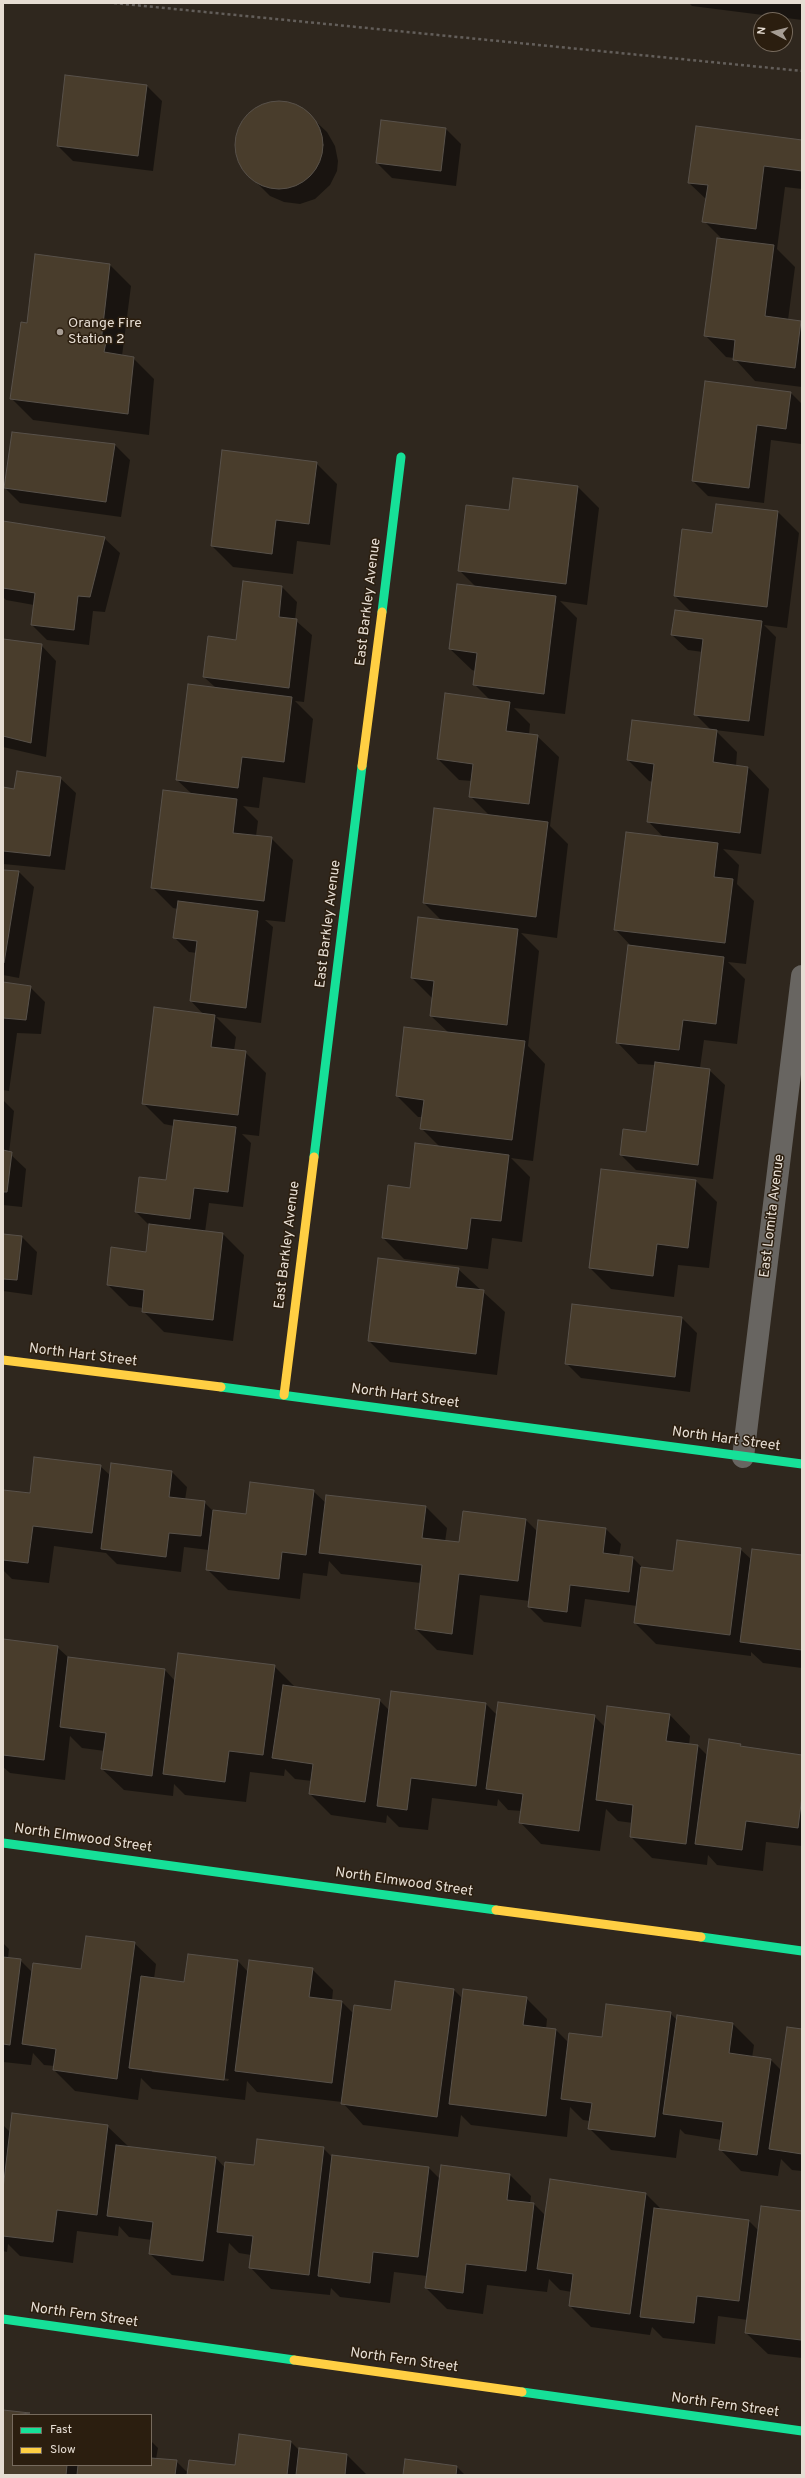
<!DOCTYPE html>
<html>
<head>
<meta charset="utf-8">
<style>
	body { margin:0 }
	#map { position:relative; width:805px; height:2478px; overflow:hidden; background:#2f271e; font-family:Overpass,sans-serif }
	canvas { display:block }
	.frame { position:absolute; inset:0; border:4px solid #e6ddd3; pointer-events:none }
	.legend { position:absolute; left:12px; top:2414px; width:140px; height:52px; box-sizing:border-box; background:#2b1e0f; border:1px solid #766a5d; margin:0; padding:5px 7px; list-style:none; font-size:12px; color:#e6ddd3 }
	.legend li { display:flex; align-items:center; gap:8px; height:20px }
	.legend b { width:20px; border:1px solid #766a5d }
	.north { position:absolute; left:753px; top:12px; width:40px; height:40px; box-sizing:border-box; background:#2b1e0f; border:1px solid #766a5d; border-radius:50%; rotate:277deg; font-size:11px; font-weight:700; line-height:16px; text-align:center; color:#e6ddd3 }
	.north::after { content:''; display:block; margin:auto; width:14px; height:18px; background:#a69d94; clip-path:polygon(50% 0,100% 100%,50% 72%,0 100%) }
</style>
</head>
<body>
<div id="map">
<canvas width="805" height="2478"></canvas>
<div class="frame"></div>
<ul class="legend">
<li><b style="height:5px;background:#16e098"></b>Fast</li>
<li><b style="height:5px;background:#ffcf43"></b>Slow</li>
</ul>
<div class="north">N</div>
</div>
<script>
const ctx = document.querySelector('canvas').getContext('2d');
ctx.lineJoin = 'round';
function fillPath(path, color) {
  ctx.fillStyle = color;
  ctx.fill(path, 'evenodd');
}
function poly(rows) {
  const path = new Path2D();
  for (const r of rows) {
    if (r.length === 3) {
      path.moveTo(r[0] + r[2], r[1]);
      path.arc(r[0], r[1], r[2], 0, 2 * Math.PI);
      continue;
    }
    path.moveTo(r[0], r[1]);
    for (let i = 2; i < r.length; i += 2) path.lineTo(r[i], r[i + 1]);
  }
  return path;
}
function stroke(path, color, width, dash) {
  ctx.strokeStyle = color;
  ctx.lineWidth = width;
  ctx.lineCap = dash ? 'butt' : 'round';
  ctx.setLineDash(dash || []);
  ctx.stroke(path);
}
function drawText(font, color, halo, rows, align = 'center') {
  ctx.font = font + ' Overpass,sans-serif';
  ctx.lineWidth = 3;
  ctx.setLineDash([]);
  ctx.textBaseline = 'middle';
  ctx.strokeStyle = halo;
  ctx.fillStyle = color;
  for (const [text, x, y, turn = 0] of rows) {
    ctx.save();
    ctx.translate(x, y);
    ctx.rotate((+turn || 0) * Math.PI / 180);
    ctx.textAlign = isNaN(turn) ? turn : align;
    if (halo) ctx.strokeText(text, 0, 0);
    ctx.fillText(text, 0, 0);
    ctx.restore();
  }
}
fillPath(poly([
	[689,3,802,3,802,20,692,6],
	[147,86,162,101,153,171,73,161,58,146],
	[279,102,299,106,327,132,335,146,338,161,337,171,330,185,315,199,300,204,284,202,270,196,244,170,238,158,238,133,245,120,255,109],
	[446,129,461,144,456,186,392,178,377,163],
	[802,141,802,189,785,187,777,249,795,267,788,320,802,323,802,387,755,381,734,358,726,357,705,335,722,239,704,221,707,200,689,183],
	[110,265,131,286,122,356,133,358,154,379,149,435,33,420,11,398,28,324],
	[791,393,802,404,801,444,771,440,764,503,708,496,693,481],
	[115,445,130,460,121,517,20,503,5,488],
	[316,463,337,484,330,545,297,541,293,574,233,567,212,546],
	[578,487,599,508,587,605,560,601,577,618,565,714,514,708,530,724,529,735,537,736,559,757,550,826,568,844,557,938,521,933,539,951,528,1046,545,1064,533,1161,511,1158,530,1177,522,1242,492,1238,488,1269,404,1259,383,1238,410,1189,440,1147,421,1128,423,1117,418,1117,397,1096,449,1033,431,1016,433,999,412,978,442,921,424,903,490,816,470,796,472,781,459,780,438,759,490,700,474,684,475,671,472,670,450,649,476,587,459,570,510,511],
	[717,505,778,512,799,533,787,628,764,625,776,637,764,736,715,730,737,752,736,766,748,767,769,789,761,854,723,849,739,865,737,884,754,901,746,964,728,962,745,979,737,1044,704,1040,700,1068,709,1070,725,1085,713,1179,636,1170,621,1155,647,1133,655,1065,638,1064,617,1042,632,947,615,929,664,838,648,821,653,782,649,781,628,760,711,730,695,714,703,652,688,650,672,635,693,614,675,596,713,534],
	[3,522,104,538,120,553,105,612,93,611,89,645,47,640,32,625,34,605,6,600,3,597],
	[282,587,297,602,295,620,312,635,304,702,295,701,313,719,305,783,263,777,259,808,243,806,258,821,256,836,271,838,293,860,285,922,265,920,273,927,261,1023,216,1017,236,1037,234,1051,245,1052,266,1073,259,1136,242,1134,251,1143,243,1207,209,1203,205,1232,223,1234,244,1255,233,1341,164,1332,143,1311,143,1308,129,1306,108,1285,147,1253,150,1226,136,1212,167,1181,174,1126,164,1124,143,1103,204,1015,191,1001,197,953,189,952,174,937,178,909,173,908,152,887,192,794,177,780,216,688,204,677],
	[3,640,41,645,56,661,46,757,3,747],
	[60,778,76,793,65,870,3,864,3,788,15,790],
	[3,871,19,872,34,887,19,978,3,975],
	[3,983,30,987,45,1002,41,1034,17,1033,9,1091,3,1090],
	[3,1100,14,1111,9,1153,26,1169,22,1207,3,1205],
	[696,1181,717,1202,709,1268,678,1265,674,1297,611,1289,590,1268],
	[3,1235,22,1237,37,1252,32,1295,3,1291],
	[458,1269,505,1312,497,1375,390,1362,369,1341],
	[682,1318,697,1333,690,1392,581,1378,566,1363],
	[100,1466,111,1476,172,1472,187,1487,185,1500,204,1502,213,1511,247,1515,313,1491,326,1503,426,1507,447,1528,445,1542,460,1543,526,1520,538,1532,606,1529,621,1544,619,1556,633,1558,643,1568,674,1572,740,1549,752,1560,802,1556,802,1668,763,1663,751,1652,751,1656,656,1644,635,1623,637,1606,585,1599,581,1627,544,1622,529,1607,530,1601,480,1595,473,1655,437,1650,416,1629,421,1583,341,1574,329,1561,327,1576,303,1573,300,1599,228,1590,207,1569,209,1550,184,1547,181,1572,117,1564,106,1553,54,1546,49,1583,12,1579,3,1570,3,1491,31,1494],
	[3,1640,57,1647,69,1658,165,1670,175,1681,274,1666,295,1687,379,1700,389,1710,486,1704,497,1715,594,1716,606,1728,669,1714,690,1736,689,1745,698,1746,708,1756,740,1745,743,1748,802,1756,802,1846,766,1842,763,1871,717,1865,708,1855,707,1865,652,1858,631,1837,633,1823,618,1821,606,1809,600,1851,541,1844,520,1822,522,1811,508,1810,498,1799,497,1806,432,1798,428,1830,399,1827,387,1815,386,1823,331,1815,310,1794,312,1781,295,1779,285,1769,284,1776,250,1772,246,1802,185,1795,174,1784,173,1796,124,1790,102,1769,105,1751,82,1748,70,1736,65,1780,10,1773,3,1767],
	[3,1943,9,1949,8,1958,20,1960,32,1972,82,1970,134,1943,156,1964,154,1979,185,1983,238,1961,248,1972,312,1969,333,1990,332,2001,342,2002,354,2014,392,2011,396,1982,454,1990,463,1999,526,1998,547,2019,546,2029,556,2030,569,2043,603,2038,670,2013,677,2020,733,2024,754,2045,752,2058,771,2060,782,2071,802,2030,802,2171,792,2170,781,2159,778,2176,741,2171,720,2149,722,2140,685,2134,680,2129,676,2158,611,2150,589,2128,590,2121,583,2120,570,2107,567,2137,471,2125,461,2115,458,2137,363,2125,342,2102,257,2092,247,2081,245,2100,152,2089,141,2078,138,2100,75,2091,54,2070,55,2066,44,2065,33,2053,31,2065,3,2062],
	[152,2070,229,2079,228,2081,152,2072],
	[3,2125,11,2133,107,2126,129,2147,216,2158,225,2168,255,2166,323,2148,333,2158,429,2168,440,2179,510,2175,531,2196,530,2204,534,2204,546,2216,551,2180,646,2194,662,2210,749,2221,759,2231,762,2207,802,2212,802,2358,768,2354,746,2333,748,2320,718,2316,715,2344,663,2338,652,2327,650,2335,591,2327,570,2306,572,2292,560,2290,549,2279,547,2292,487,2285,483,2314,447,2309,426,2288,427,2276,394,2272,390,2303,340,2297,331,2288,330,2295,271,2289,250,2267,251,2255,239,2253,229,2243,224,2281,172,2275,150,2254,152,2240,129,2237,119,2226,118,2236,77,2231,73,2263,20,2256,8,2244,7,2252,3,2251],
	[3,2411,31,2415,13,2415,13,2465,151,2465,151,2441,158,2448,156,2459,176,2461,188,2473,236,2467,240,2436,291,2442,300,2451,347,2455,367,2475,3,2475],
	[457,2467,465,2475,404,2475]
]), '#0007');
const building = poly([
	[65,75,147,85,138,156,57,146,65,75],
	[279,145,44],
	[381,120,446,128,441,171,376,163,381,120],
	[696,126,802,140,802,171,764,166,756,229,702,222,708,185,688,183,696,126],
	[717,238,774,245,765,316,801,321,795,368,733,360,735,340,704,336,717,238],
	[35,254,110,264,101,342,106,342,104,352,134,357,128,414,10,399,21,322,27,323,35,254],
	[705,381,791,392,786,429,757,425,749,488,692,481,705,381],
	[12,432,115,444,106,502,4,488,12,432],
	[222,450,317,462,309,524,276,520,272,554,211,546,222,450],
	[513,478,578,486,566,584,458,571,466,505,509,510,513,478],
	[716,504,778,511,767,607,674,596,682,529,712,533,716,504],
	[3,521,105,537,90,597,78,596,74,630,31,625,35,593,3,588,3,521],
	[243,581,282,586,279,617,297,619,289,688,203,677,208,636,236,640,243,581],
	[457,584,556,596,544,694,473,685,477,653,449,649,457,584],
	[675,610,762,621,749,721,694,715,703,639,671,635,675,610],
	[3,639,42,644,31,743,3,736,3,639],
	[188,684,292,697,284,762,242,757,238,788,176,780,188,684],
	[445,693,510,702,506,731,538,735,529,804,469,797,473,764,437,759,445,693],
	[632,720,717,730,713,762,748,767,740,833,647,822,654,764,627,760,632,720],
	[17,771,61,777,50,856,3,851,3,787,14,789,17,771],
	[163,790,237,799,233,833,272,837,264,901,151,888,163,790],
	[434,808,548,822,536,917,423,903,434,808],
	[626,832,718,843,714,877,733,879,725,943,614,930,626,832],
	[3,870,19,871,4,963,3,963,3,870],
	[178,901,258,911,246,1008,190,1001,197,941,173,938,178,901],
	[418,917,518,929,507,1025,430,1016,434,981,411,978,418,917],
	[628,945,724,957,716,1024,683,1020,679,1050,616,1043,628,945],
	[3,982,31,986,26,1020,3,1018,3,982],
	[154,1007,215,1015,211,1047,246,1051,238,1115,142,1104,154,1007],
	[404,1027,525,1041,512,1140,420,1129,424,1100,396,1096,404,1027],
	[655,1062,710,1069,698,1165,620,1155,623,1129,646,1132,655,1062],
	[174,1120,236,1127,228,1192,194,1188,190,1219,135,1212,139,1177,166,1180,174,1120],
	[415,1143,509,1155,501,1221,471,1218,467,1249,382,1238,388,1185,410,1188,415,1143],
	[3,1150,12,1152,7,1192,3,1192,3,1150],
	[601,1169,696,1180,688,1248,657,1244,653,1276,589,1268,601,1169],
	[149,1224,223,1233,213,1320,142,1312,144,1290,107,1285,111,1247,146,1252,149,1224],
	[3,1234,22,1236,17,1280,3,1279,3,1234],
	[378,1258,459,1268,456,1287,484,1290,476,1354,368,1341,378,1258],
	[572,1304,682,1317,675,1377,565,1364,572,1304],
	[34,1457,101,1465,92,1533,33,1526,28,1563,3,1560,3,1490,30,1493,34,1457],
	[111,1463,172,1471,169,1497,205,1501,201,1536,169,1533,166,1557,101,1549,111,1463],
	[250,1482,314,1490,306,1555,282,1552,279,1579,206,1570,213,1510,246,1514,250,1482],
	[326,1495,426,1506,422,1538,459,1542,463,1511,526,1519,518,1581,459,1574,452,1634,415,1629,422,1565,319,1553,326,1495],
	[538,1520,606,1528,603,1553,633,1557,629,1592,570,1585,567,1612,528,1607,538,1520],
	[677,1540,741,1548,730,1635,634,1623,641,1567,673,1571,677,1540],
	[752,1549,802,1555,802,1650,740,1642,752,1549],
	[3,1639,58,1646,44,1760,3,1755,3,1639],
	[178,1653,275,1665,263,1755,229,1751,225,1782,163,1774,178,1653],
	[68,1657,165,1669,152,1776,101,1769,106,1733,60,1727,68,1657],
	[283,1685,380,1699,365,1802,309,1794,313,1764,272,1758,283,1685],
	[391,1691,486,1703,476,1786,411,1778,407,1810,377,1806,391,1691],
	[498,1702,595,1715,579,1831,519,1823,523,1794,486,1789,498,1702],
	[607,1706,670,1714,666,1741,698,1745,686,1844,630,1837,633,1805,596,1800,607,1706],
	[709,1739,741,1744,740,1746,802,1755,802,1796,798,1828,746,1821,742,1850,695,1844,709,1739],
	[86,1936,135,1942,117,2079,53,2070,56,2049,22,2044,33,1963,81,1969,86,1936],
	[188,1954,238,1960,224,2080,129,2068,141,1976,184,1982,188,1954],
	[3,1957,21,1959,10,2045,3,2044,3,1957],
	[249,1960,313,1968,309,1997,342,2001,332,2083,235,2071,249,1960],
	[395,1981,454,1989,437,2117,341,2104,354,2005,391,2010,395,1981],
	[463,1989,527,1997,523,2025,556,2029,546,2116,449,2104,463,1989],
	[606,2004,671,2012,655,2137,588,2129,592,2103,561,2099,569,2033,602,2037,606,2004],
	[677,2015,733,2023,729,2053,771,2059,757,2155,719,2150,723,2122,663,2114,677,2015],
	[787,2027,802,2029,802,2154,769,2149,787,2027],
	[12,2113,108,2125,97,2215,57,2210,53,2242,3,2236,3,2189,12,2113],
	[257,2139,324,2147,309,2275,249,2268,253,2236,217,2232,225,2162,254,2165,257,2139],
	[116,2145,216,2157,203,2261,149,2254,153,2222,107,2216,116,2145],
	[332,2155,429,2167,418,2257,373,2252,370,2283,318,2276,332,2155],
	[441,2165,510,2174,507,2200,534,2203,526,2271,466,2264,463,2293,425,2288,441,2165],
	[550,2179,646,2193,630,2314,569,2306,573,2274,537,2269,550,2179],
	[761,2206,802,2211,801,2340,745,2333,761,2206],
	[654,2208,749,2220,739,2301,697,2296,694,2323,640,2317,654,2208],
	[3,2410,30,2413,13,2415,13,2465,67,2465,66,2475,3,2475,3,2410],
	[239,2434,291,2441,287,2475,187,2475,189,2460,235,2465,239,2434],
	[299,2448,347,2454,345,2475,296,2475,299,2448],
	[151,2458,177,2460,175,2475,77,2475,78,2465,151,2465,151,2458],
	[405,2459,457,2466,456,2475,403,2475,405,2459]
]);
fillPath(building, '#493d2c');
stroke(building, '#58514a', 1);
stroke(poly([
	[114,3,802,71]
]), '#635e5a', 2.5, [3, 3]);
stroke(poly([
	[743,1457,802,976]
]), '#686561', 22);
stroke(poly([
	[382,612,401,457],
	[314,1157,362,766],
	[221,1387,802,1464],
	[3,1843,496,1910],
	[701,1937,802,1951],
	[3,2319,294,2360],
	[522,2392,802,2431]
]), '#16e098', 9);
stroke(poly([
	[362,766,382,612],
	[3,1360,221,1387],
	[284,1395,314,1157],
	[496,1910,701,1937],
	[294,2360,522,2392]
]), '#ffcf43', 9);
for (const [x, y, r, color] of [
	[60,332,4,"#a69d94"]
]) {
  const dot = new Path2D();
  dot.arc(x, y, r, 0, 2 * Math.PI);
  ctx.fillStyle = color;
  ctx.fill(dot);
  stroke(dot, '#2b1e0f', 1.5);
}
drawText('14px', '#e6ddd3', '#2b1e0f', [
	["Orange Fire",68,324],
	["Station 2",68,340]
], 'left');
drawText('14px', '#e6ddd3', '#2b1e0f', [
	["East Barkley Avenue",369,602,-83],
	["East Barkley Avenue",329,924,-83],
	["East Lomita Avenue",773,1216,-83],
	["East Barkley Avenue",288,1245,-83],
	["North Hart Street",83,1356,7],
	["North Hart Street",405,1397,8],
	["North Hart Street",726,1440,8],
	["North Elmwood Street",83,1839,8],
	["North Elmwood Street",404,1883,8],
	["North Fern Street",84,2316,8],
	["North Fern Street",404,2361,8],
	["North Fern Street",725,2406,8]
]);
</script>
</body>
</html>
